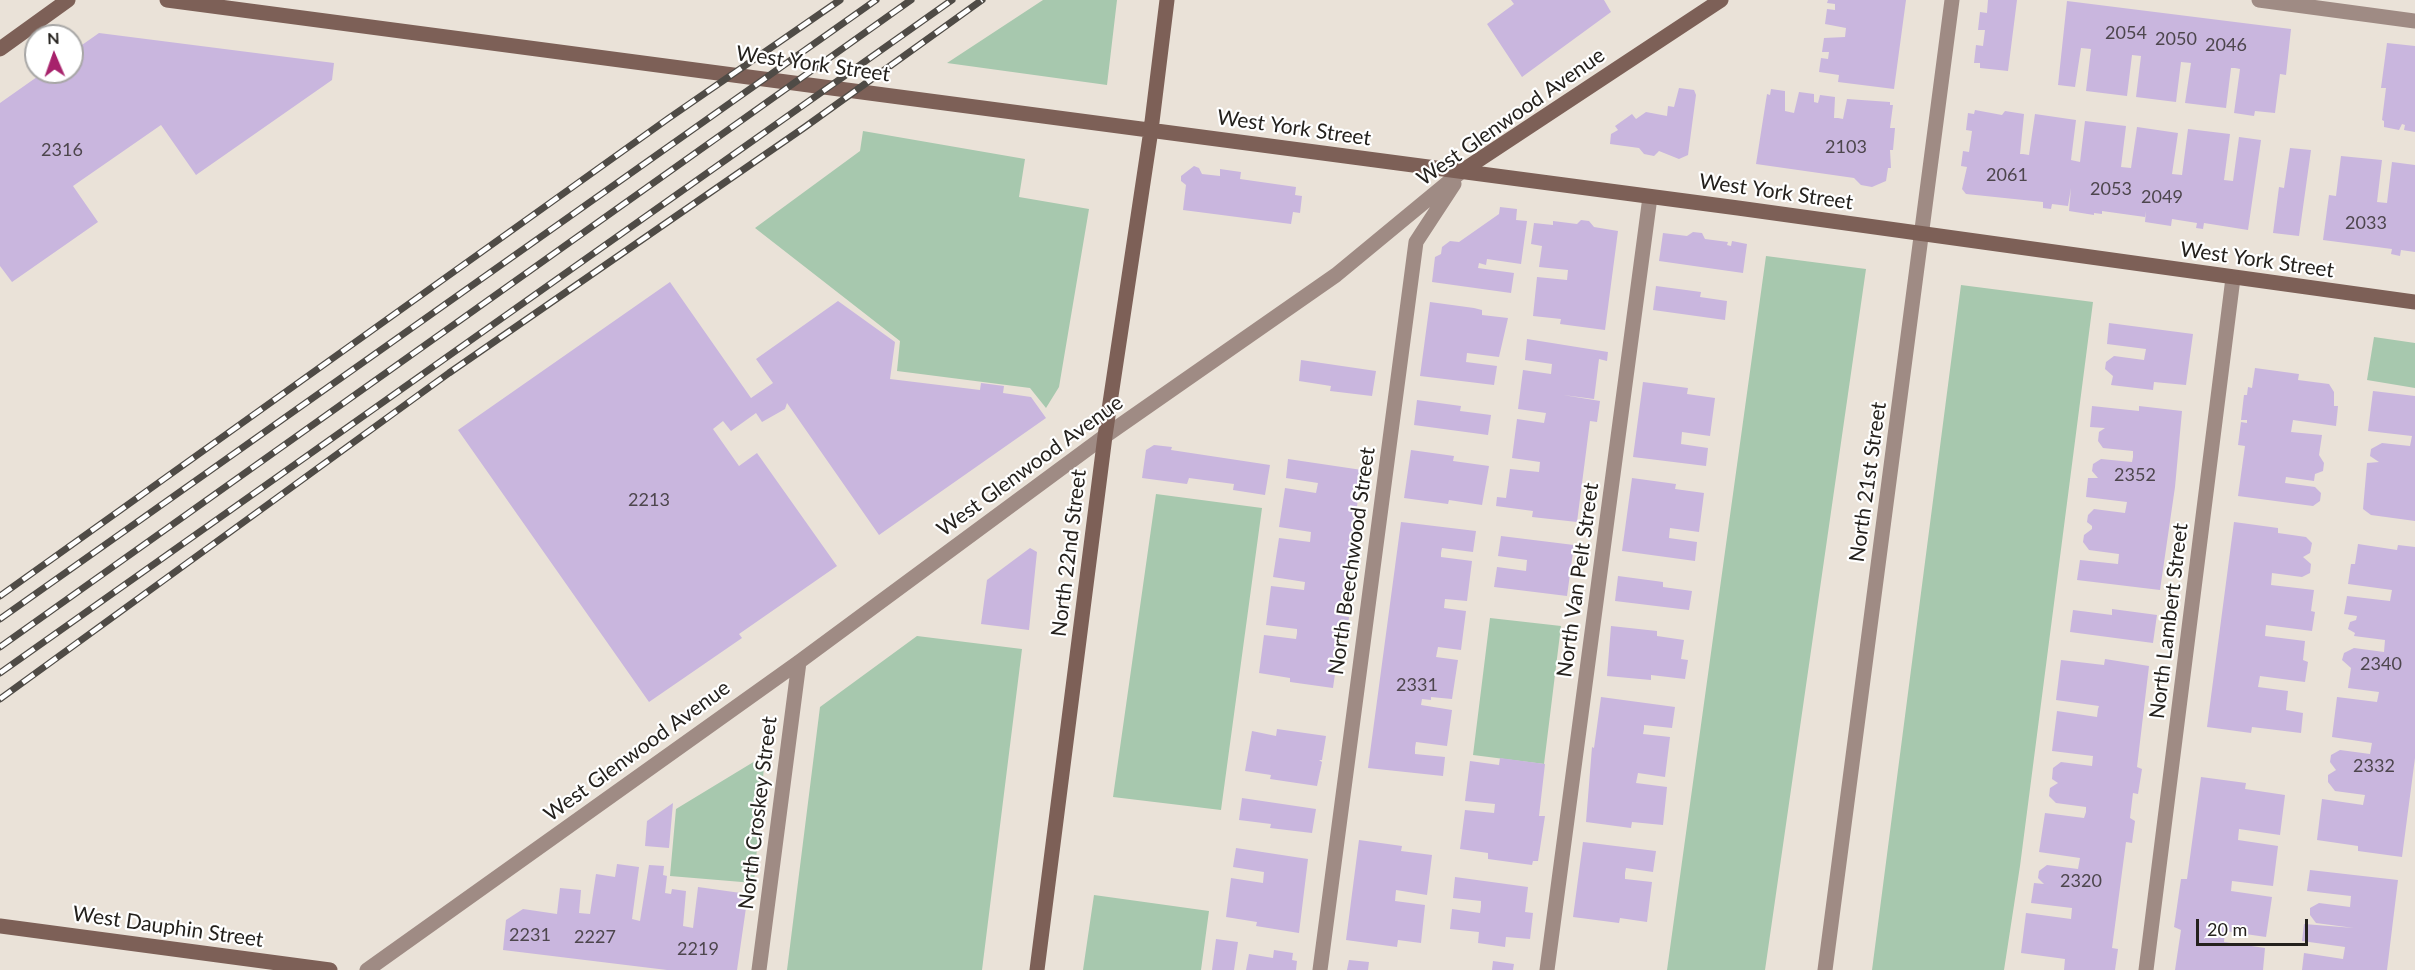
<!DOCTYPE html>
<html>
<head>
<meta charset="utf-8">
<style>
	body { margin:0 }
	#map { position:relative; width:2415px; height:970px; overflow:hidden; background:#eae2d8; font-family:Lato,sans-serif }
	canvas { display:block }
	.north { position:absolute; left:24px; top:24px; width:60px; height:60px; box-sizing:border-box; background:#fff; border:2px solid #a7a6a5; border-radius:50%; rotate:358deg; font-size:16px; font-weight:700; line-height:24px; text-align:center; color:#24211d }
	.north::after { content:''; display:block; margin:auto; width:21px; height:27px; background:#a7226b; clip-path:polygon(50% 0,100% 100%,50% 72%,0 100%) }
	.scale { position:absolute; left:2196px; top:919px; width:112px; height:27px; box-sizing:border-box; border:3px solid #24211d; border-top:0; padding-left:8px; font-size:18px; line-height:21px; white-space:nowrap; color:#24211d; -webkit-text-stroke:4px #fff; paint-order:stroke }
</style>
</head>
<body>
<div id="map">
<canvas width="2415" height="970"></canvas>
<div class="north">N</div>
<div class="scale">20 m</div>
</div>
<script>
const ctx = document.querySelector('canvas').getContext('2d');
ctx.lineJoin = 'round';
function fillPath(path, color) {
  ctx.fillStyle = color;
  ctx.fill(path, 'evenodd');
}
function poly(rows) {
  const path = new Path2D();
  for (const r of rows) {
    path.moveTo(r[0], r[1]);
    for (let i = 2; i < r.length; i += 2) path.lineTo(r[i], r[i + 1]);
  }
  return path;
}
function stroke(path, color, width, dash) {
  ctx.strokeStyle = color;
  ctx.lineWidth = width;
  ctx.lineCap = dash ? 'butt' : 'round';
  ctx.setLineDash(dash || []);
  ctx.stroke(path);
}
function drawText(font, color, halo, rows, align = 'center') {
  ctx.font = font + ' Lato,sans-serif';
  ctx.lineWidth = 4.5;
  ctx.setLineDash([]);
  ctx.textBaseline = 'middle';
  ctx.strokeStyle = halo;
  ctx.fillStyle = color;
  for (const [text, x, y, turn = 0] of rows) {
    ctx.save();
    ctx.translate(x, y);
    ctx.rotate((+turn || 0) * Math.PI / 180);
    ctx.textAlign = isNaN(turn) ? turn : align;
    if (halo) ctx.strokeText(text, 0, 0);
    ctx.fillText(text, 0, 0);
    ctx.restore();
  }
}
fillPath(poly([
	[1043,0,1117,0,1107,85,947,63],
	[863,131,1025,159,1019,197,1089,209,1059,387,1046,408,1030,388,897,371,900,341,755,228,860,151],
	[1766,256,1866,269,1765,970,1667,970],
	[1961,285,2093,302,2020,866,2004,970,1872,970],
	[2374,337,2415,343,2415,388,2367,380],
	[1156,494,1262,508,1221,810,1113,797],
	[1490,618,1561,626,1544,764,1473,755],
	[917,636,1022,649,982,970,787,970,820,707],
	[765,755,754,883,670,876,676,809],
	[1094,895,1209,911,1201,970,1083,970]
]), '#a7c8ae');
fillPath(poly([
	[1511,0,1604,0,1611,12,1522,77,1487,24,1514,4],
	[1828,0,1906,0,1894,89,1838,82,1839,75,1819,72,1821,58,1828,59,1829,52,1822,52,1824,38,1845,37,1846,28,1825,24,1827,9,1835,10,1835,4,1827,3],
	[1988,0,2017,0,2008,71,1980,68,1980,63,1974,63,1976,45,1983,46,1985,30,1978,30,1980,12,1987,13],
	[2067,1,2291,29,2286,75,2280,74,2275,113,2255,111,2254,116,2234,113,2240,69,2235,68,2231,68,2226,108,2185,103,2191,63,2181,62,2176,102,2136,97,2141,56,2132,55,2127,96,2086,91,2091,49,2081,48,2075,87,2058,85],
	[99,33,334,63,332,80,196,175,161,125,73,186,98,222,12,282,0,266,0,103,44,72,72,72,72,52],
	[2387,43,2415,46,2415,132,2404,130,2405,125,2402,124,2399,130,2384,127,2384,121,2382,120,2386,88,2381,88],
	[1679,88,1694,90,1696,95,1688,155,1679,159,1659,151,1654,156,1644,154,1639,148,1610,144,1611,134,1618,130,1615,126,1632,114,1636,119,1646,112,1667,116,1668,106,1674,107],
	[1771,89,1785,91,1785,111,1794,113,1799,92,1814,94,1814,102,1818,103,1820,95,1835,97,1834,118,1838,118,1843,119,1847,99,1890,102,1890,105,1893,105,1890,128,1895,128,1893,150,1890,150,1891,168,1888,168,1886,181,1872,187,1861,185,1854,178,1756,164,1767,94,1770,95],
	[1975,110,2002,115,2005,111,2024,114,2020,154,2023,154,2029,155,2035,114,2076,120,2071,160,2080,162,2085,121,2126,126,2121,167,2131,168,2137,127,2178,133,2172,174,2182,175,2188,129,2230,134,2224,180,2233,181,2239,137,2261,140,2248,230,2204,223,2203,229,2196,228,2197,223,2172,219,2171,226,2145,222,2146,211,2145,217,2102,211,2102,214,2094,213,2094,215,2069,211,2071,188,2068,206,2052,204,2051,209,2043,208,2043,202,1966,194,1962,189,1967,167,1961,166,1963,151,1969,152,1972,131,1966,130,1968,113,1974,114],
	[2290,148,2311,150,2299,236,2273,233,2279,187,2284,188],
	[2341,156,2382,160,2377,202,2387,203,2392,162,2415,165,2415,252,2401,250,2400,256,2391,254,2392,249,2323,240,2329,195,2336,196],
	[1194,166,1199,168,1202,174,1220,176,1220,169,1241,172,1240,179,1296,187,1295,195,1302,196,1300,213,1293,212,1291,224,1183,210,1186,185,1181,181,1181,176],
	[1500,207,1517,209,1516,220,1527,221,1521,264,1487,259,1486,265,1479,263,1478,268,1514,273,1511,293,1432,282,1435,257,1441,254,1442,247,1450,241,1459,242,1499,214],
	[1581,220,1589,221,1594,227,1618,231,1605,330,1560,324,1561,319,1533,316,1537,277,1567,280,1568,270,1539,267,1542,246,1531,244,1534,223,1553,225,1553,221,1577,224],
	[1693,232,1702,233,1705,239,1728,242,1727,245,1731,246,1732,241,1747,244,1743,273,1659,261,1663,233,1687,236],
	[670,282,751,398,773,383,756,359,838,301,895,342,890,379,980,390,981,383,1004,386,1003,393,1031,397,1046,418,879,535,787,403,785,409,762,422,756,413,731,431,723,421,713,429,739,466,757,453,837,566,739,634,742,638,649,702,458,430],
	[1656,286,1701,292,1700,297,1727,301,1725,320,1653,310],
	[1430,302,1474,308,1482,310,1482,315,1508,318,1499,357,1467,353,1466,362,1497,366,1494,385,1420,376],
	[2109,323,2193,334,2186,385,2154,382,2153,390,2111,385,2113,376,2105,369,2106,362,2114,356,2144,360,2146,349,2107,344],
	[1527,339,1608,352,1607,361,1599,359,1594,399,1563,395,1600,401,1597,422,1590,421,1577,522,1532,517,1533,511,1496,506,1497,497,1506,498,1510,469,1539,472,1540,462,1512,458,1517,419,1544,423,1546,413,1518,409,1523,370,1551,374,1552,364,1525,360],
	[1301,360,1376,371,1372,396,1330,391,1331,386,1299,381],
	[2255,368,2299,374,2298,380,2329,384,2334,392,2334,406,2338,406,2336,426,2293,420,2291,432,2322,435,2319,455,2324,463,2323,471,2315,474,2314,481,2286,477,2285,483,2315,487,2321,493,2320,501,2313,506,2238,496,2245,446,2238,445,2241,422,2247,423,2247,420,2241,420,2244,395,2247,395,2248,387,2252,388],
	[1643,382,1688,388,1687,394,1715,398,1710,436,1682,432,1681,444,1708,448,1706,466,1633,457],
	[2373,391,2415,396,2415,521,2371,515,2363,509,2367,463,2379,462,2370,456,2371,449,2382,443,2410,446,2412,436,2368,431],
	[1417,400,1461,406,1460,411,1491,415,1488,435,1414,425],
	[2092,406,2139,411,2139,406,2182,411,2175,487,2160,590,2077,580,2080,560,2118,564,2119,554,2089,550,2083,542,2084,535,2092,529,2092,526,2087,522,2088,515,2094,509,2125,513,2127,502,2086,497,2088,478,2098,478,2092,471,2093,464,2101,459,2132,462,2133,457,2133,451,2103,448,2098,441,2099,432,2105,428,2090,427],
	[1154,445,1172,447,1171,450,1270,465,1265,495,1233,490,1234,484,1189,478,1187,484,1142,478,1146,450],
	[1411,450,1454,456,1453,461,1489,466,1482,505,1449,500,1448,504,1404,498],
	[1288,459,1362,470,1342,616,1349,617,1346,640,1340,639,1333,688,1290,682,1290,678,1259,673,1264,635,1296,639,1297,633,1297,629,1266,625,1271,586,1304,590,1305,582,1273,577,1279,538,1310,542,1311,532,1279,527,1285,488,1316,493,1318,483,1286,478],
	[1632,478,1676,484,1675,489,1704,493,1699,532,1670,528,1669,538,1697,542,1695,561,1622,551],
	[1401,522,1476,531,1473,552,1442,548,1441,553,1441,557,1472,561,1467,601,1445,599,1444,608,1466,611,1461,650,1438,647,1436,657,1458,660,1452,699,1431,697,1431,700,1422,699,1421,705,1452,710,1447,746,1416,742,1415,748,1415,754,1445,757,1443,776,1368,768],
	[2234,522,2278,528,2278,533,2306,537,2312,543,2310,553,2303,557,2311,564,2310,573,2302,577,2272,573,2271,585,2314,590,2311,611,2315,612,2312,631,2266,625,2265,636,2305,641,2303,660,2308,662,2305,682,2260,676,2258,687,2288,691,2286,710,2303,713,2301,733,2252,727,2251,733,2207,727],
	[1501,536,1574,545,1567,596,1494,587,1497,567,1526,571,1527,560,1498,556],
	[2358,544,2397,550,2398,545,2415,547,2415,758,2402,857,2358,851,2358,846,2317,840,2322,799,2363,805,2365,795,2335,791,2328,782,2328,775,2336,770,2330,762,2331,755,2340,750,2370,754,2372,743,2332,737,2337,697,2377,702,2379,692,2348,688,2351,668,2342,660,2344,653,2354,648,2384,652,2385,640,2354,636,2355,633,2348,629,2350,622,2356,620,2357,616,2344,614,2347,596,2390,601,2392,590,2348,584,2351,564,2355,564],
	[1030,548,1037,552,1029,630,981,624,987,580],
	[1618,576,1663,582,1663,587,1692,591,1689,610,1615,601],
	[2112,609,2157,615,2153,643,2070,632,2073,610,2112,615],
	[1611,626,1657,631,1657,636,1684,640,1681,659,1688,660,1685,679,1651,675,1651,680,1607,676],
	[2105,659,2149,666,2137,767,2142,769,2138,794,2133,793,2130,818,2135,821,2132,843,2126,842,2112,948,2118,949,2115,970,2064,970,2065,959,2021,953,2026,913,2071,919,2072,908,2031,903,2034,883,2044,884,2038,878,2039,871,2047,865,2078,869,2080,858,2039,852,2045,813,2084,818,2086,812,2086,807,2056,803,2049,796,2050,788,2058,783,2052,779,2053,768,2061,762,2092,766,2093,756,2052,751,2057,711,2097,717,2098,709,2099,706,2056,700,2061,660,2104,665],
	[1601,697,1675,707,1672,728,1644,725,1644,729,1643,734,1670,737,1665,777,1638,773,1636,783,1667,787,1663,825,1632,822,1631,828,1586,822,1592,747,1594,748],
	[1277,729,1326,736,1322,760,1319,760,1322,762,1317,786,1270,779,1271,775,1245,771,1252,731,1276,736],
	[1500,758,1545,764,1539,816,1545,816,1538,861,1533,861,1532,865,1488,859,1488,853,1460,849,1465,810,1494,813,1495,804,1465,801,1470,761,1499,765],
	[2201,777,2246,783,2245,789,2285,795,2280,835,2239,829,2238,840,2278,846,2273,886,2232,881,2231,891,2272,897,2266,937,2225,931,2224,942,2265,948,2263,970,2175,970,2181,930,2174,927,2181,879,2187,879],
	[1242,798,1316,809,1312,833,1270,828,1271,824,1239,820],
	[673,803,669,848,645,846,647,821],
	[1359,840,1402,846,1401,851,1432,855,1427,895,1396,890,1395,901,1425,905,1421,943,1398,940,1397,947,1346,940],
	[1583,842,1656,851,1653,872,1626,868,1625,873,1625,879,1652,882,1647,922,1620,918,1619,923,1573,917],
	[1236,848,1308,859,1299,933,1256,926,1257,922,1226,917,1231,878,1263,883,1264,872,1233,867],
	[617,864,639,867,632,919,640,921,649,865,664,866,663,875,667,876,665,893,671,894,672,889,686,891,683,926,693,928,698,887,748,894,737,970,667,970,503,950,506,920,523,909,557,914,560,888,581,890,579,913,590,914,596,874,615,877],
	[2310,870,2398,880,2387,970,2302,970,2304,953,2343,959,2345,947,2302,941,2304,924,2354,928,2316,923,2310,915,2310,908,2319,903,2350,907,2351,896,2307,891],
	[1455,877,1528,887,1525,912,1533,913,1530,939,1506,937,1505,947,1478,943,1479,932,1450,929,1452,909,1480,913,1481,906,1481,901,1453,898],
	[1216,939,1238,942,1234,970,1212,970],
	[1274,950,1293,953,1292,960,1297,961,1296,970,1246,970,1249,954,1273,958],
	[1349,960,1369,962,1368,970,1347,970],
	[1493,961,1514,964,1513,970,1492,970]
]), '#c9b6de');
stroke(poly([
	[2259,0,2415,21],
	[367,970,799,662,1105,436,1336,275,1462,171],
	[759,970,799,662],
	[1320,970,1416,242,1454,184],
	[1547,970,1650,197],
	[1825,970,1952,0],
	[2146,970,2233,278]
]), '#9f8b84', 15);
stroke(poly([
	[167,0,1738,208,2415,302],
	[0,49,68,0],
	[1462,171,1721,0],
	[0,926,330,970],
	[1037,970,1105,436,1151,130,1167,0]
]), '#7d6057', 15);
const rail = poly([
	[0,596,669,118,840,0],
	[0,619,876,0],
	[0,647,911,0],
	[0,673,952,0],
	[0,699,449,373,805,127,982,0]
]);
stroke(rail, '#4f4b46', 7);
stroke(rail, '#fff', 4.5, [14]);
drawText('18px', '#4d464d', null, [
	["2054",2126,33],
	["2050",2176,39],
	["2046",2226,45],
	["2103",1846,147],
	["2316",62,150],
	["2061",2007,175],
	["2053",2111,189],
	["2049",2162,197],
	["2033",2366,223],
	["2352",2135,475],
	["2213",649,500],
	["2340",2381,664],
	["2331",1417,685],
	["2332",2374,766],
	["2320",2081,881],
	["2231",530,935],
	["2227",595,937],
	["2219",698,949]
]);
drawText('21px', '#24211d', '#fff', [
	["West York Street",813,64,8],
	["West Glenwood Avenue",1511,117,-35],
	["West York Street",1294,128,8],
	["West York Street",1776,192,8],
	["West York Street",2257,260,8],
	["West Glenwood Avenue",1030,466,-36],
	["North 21st Street",1868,482,-82],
	["North 22nd Street",1069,553,-83],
	["North Beechwood Street",1352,561,-82],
	["North Van Pelt Street",1578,580,-82],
	["North Lambert Street",2169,621,-83],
	["West Glenwood Avenue",637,751,-36],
	["North Croskey Street",758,813,-83],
	["West Dauphin Street",168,927,8]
]);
</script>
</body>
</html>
